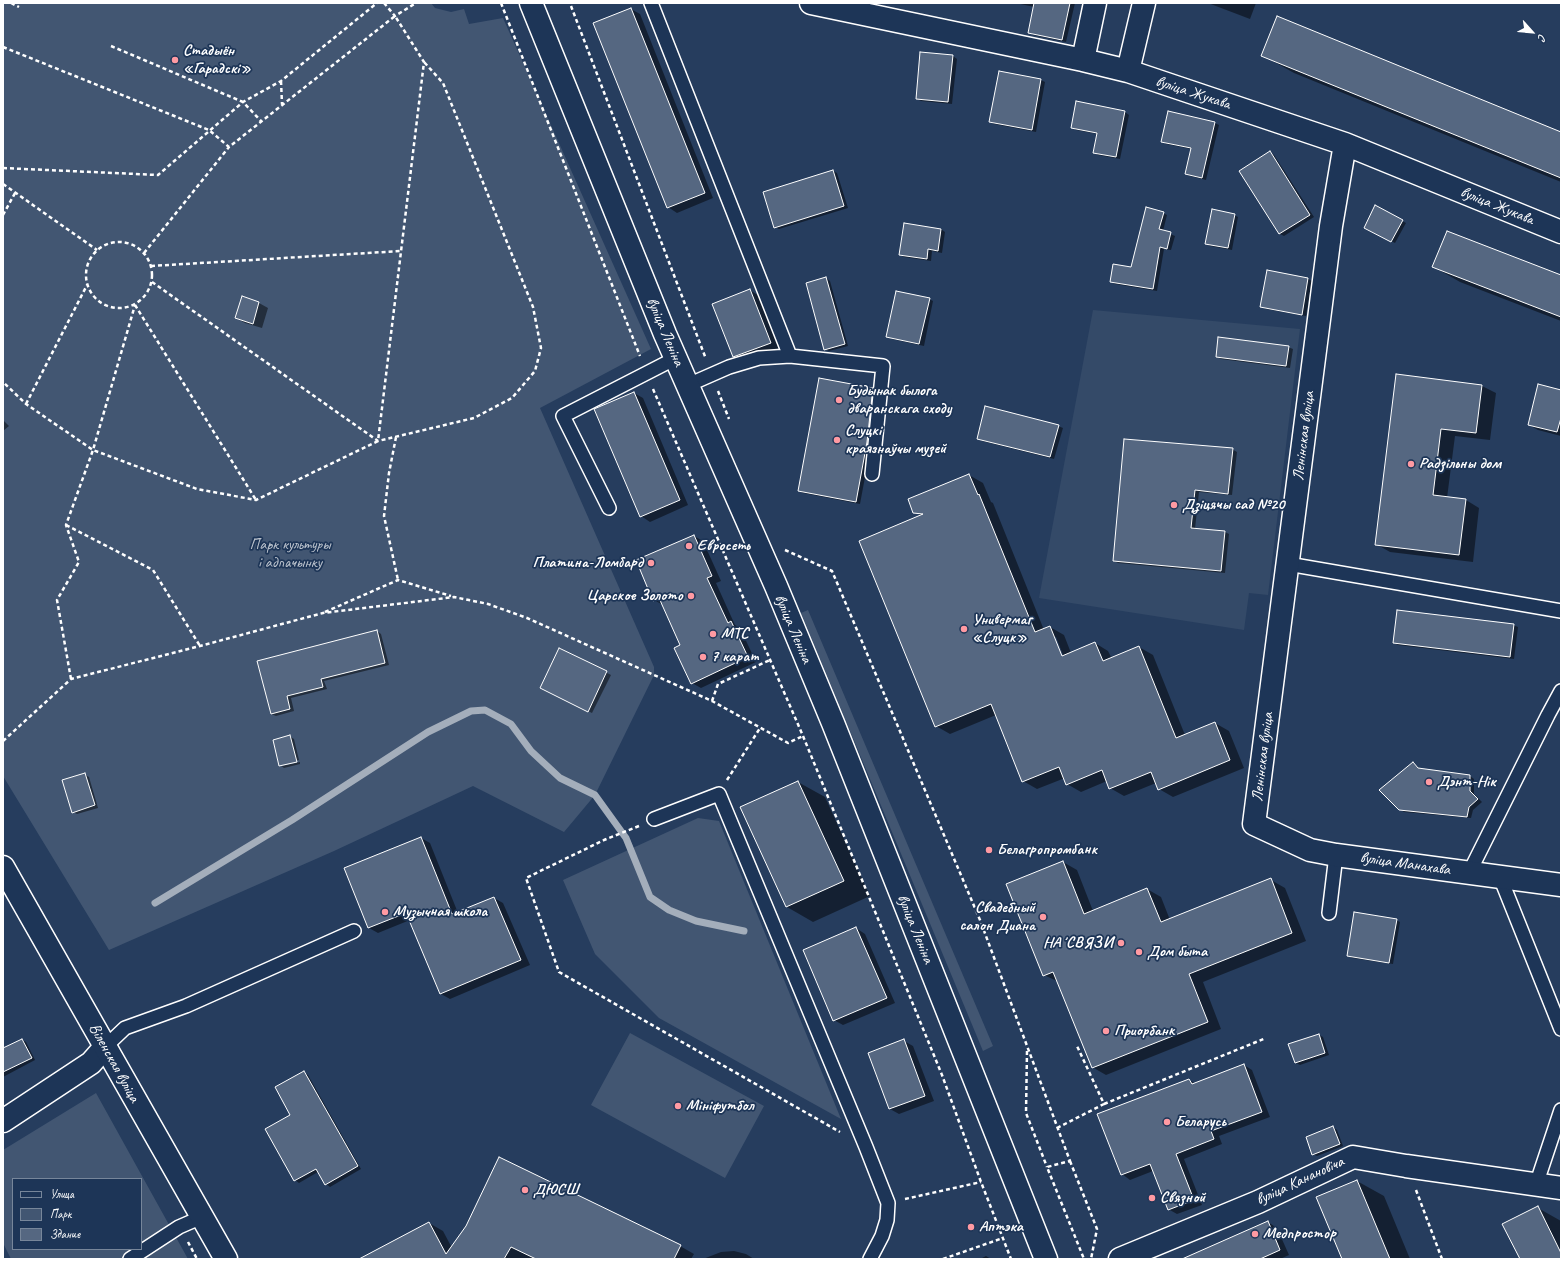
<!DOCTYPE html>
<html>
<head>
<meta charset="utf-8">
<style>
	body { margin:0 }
	#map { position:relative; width:1564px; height:1262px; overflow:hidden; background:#263d5e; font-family:Caveat,sans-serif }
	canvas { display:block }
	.frame { position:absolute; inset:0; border:4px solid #fff; pointer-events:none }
	.legend { position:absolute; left:12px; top:1178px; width:130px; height:72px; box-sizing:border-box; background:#1d3557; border:1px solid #77869a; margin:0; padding:5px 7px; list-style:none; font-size:12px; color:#fff }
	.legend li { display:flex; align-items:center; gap:8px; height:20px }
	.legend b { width:20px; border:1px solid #77869a }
	.north { position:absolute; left:1512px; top:12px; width:40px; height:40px; -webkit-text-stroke:3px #1d3557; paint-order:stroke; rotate:117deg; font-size:11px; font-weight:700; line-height:16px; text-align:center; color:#fff }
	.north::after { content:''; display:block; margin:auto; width:14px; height:18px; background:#fff; clip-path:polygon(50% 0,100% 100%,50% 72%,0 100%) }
</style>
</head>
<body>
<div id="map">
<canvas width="1564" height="1262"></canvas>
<div class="frame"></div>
<ul class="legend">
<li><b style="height:5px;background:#1d3557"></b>Улица</li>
<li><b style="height:11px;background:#425672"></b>Парк</li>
<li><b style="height:11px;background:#556781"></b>Здание</li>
</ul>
<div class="north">С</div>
</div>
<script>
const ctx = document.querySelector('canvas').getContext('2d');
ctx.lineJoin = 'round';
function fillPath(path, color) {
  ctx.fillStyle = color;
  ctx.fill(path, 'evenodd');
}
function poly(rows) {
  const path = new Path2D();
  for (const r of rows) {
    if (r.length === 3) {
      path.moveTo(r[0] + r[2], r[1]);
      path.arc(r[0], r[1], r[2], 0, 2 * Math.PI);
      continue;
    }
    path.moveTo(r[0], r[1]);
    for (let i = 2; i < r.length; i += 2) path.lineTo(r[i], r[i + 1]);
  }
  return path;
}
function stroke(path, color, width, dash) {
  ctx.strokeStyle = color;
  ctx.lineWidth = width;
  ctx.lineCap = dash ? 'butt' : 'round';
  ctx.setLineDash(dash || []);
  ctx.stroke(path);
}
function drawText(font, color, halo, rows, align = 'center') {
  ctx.font = font + ' Caveat,sans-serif';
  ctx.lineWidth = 3.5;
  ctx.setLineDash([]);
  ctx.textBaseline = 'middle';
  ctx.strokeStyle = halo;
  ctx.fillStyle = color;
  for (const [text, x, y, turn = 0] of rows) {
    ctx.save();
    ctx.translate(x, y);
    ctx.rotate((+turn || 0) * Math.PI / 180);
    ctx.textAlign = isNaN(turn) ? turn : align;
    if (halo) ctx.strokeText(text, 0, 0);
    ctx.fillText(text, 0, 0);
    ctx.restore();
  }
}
fillPath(poly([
	[1093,310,1300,329,1268,595,1249,593,1244,630,1039,598]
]), '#344a68');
fillPath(poly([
	[3,3,431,3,435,8,451,12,464,9,469,24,503,18,651,349,540,408,654,667,654,675,595,795,564,832,473,786,334,851,109,950,3,776],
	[808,610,993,1046,983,1051,801,613],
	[698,818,719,821,841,1119,659,1018,595,954,563,880],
	[630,1033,764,1106,725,1178,591,1105],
	[96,1093,188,1259,11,1259,3,1243,3,1150],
	[13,1179,141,1179,141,1249,13,1249]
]), '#425672');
fillPath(poly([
	[1016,3,1075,3,1066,42,1033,35,1029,32,1034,7],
	[1208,3,1256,3,1250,19],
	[631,9,640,14,713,198,677,213,668,207],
	[1262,55,1561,133,1561,182,1294,73],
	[953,56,957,59,952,104,921,101,917,99],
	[1041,80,1045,82,1036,132,994,124,990,122],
	[1077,102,1125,112,1129,115,1120,159,1098,155,1094,152,1098,134,1076,130,1072,127],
	[1215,123,1219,125,1206,180,1190,176,1186,174,1191,149,1166,144,1162,141],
	[1270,152,1274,155,1314,217,1284,236,1280,234,1241,171],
	[833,171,837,173,848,208,779,229,775,227],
	[1376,207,1406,223,1395,243,1365,228],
	[1163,213,1167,215,1163,231,1175,236,1171,250,1164,249,1157,291,1115,284,1111,282,1131,268],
	[1234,215,1238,217,1232,250,1210,246,1206,243],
	[905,224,941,229,945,232,942,253,932,251,931,261,904,257,900,255],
	[1434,267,1561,276,1561,321,1460,282],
	[1268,272,1308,279,1312,281,1306,316,1266,309,1262,307],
	[826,278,830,281,848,346,829,351,825,349],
	[750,290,759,296,779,348,743,362,734,357,714,304],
	[929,299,933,301,924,346,892,339,888,336],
	[259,303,268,308,262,328,245,323,236,318],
	[1288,347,1293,349,1290,368,1221,359,1217,357],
	[1397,375,1482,386,1496,393,1490,440,1455,436,1447,498,1466,500,1479,508,1473,562,1390,552,1376,544],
	[872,389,877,391,871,445,860,504,803,493,799,491],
	[1561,391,1561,436,1538,430,1529,425],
	[634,393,643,398,688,505,650,522,641,516],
	[3,420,9,426,3,431],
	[1058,426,1063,428,1054,459,982,441,978,438],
	[1232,449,1237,452,1232,495,1199,492,1195,529,1225,532,1229,534,1225,573,1118,563,1114,561],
	[969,475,983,483,991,502,993,503,1044,630,1050,627,1064,635,1071,653,1095,643,1108,651,1112,659,1139,647,1153,655,1185,735,1215,723,1229,731,1244,768,1173,797,1159,789,1156,783,1124,796,1110,788,1107,781,1081,792,1067,784,1065,778,1037,789,1023,781,996,715,950,734,936,726,922,516,914,512],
	[1054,637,1056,637,1065,660,1063,661],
	[694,536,703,541,721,581,716,583,735,625,740,628,756,662,701,688,692,683,682,646,663,605,654,600],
	[1513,625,1518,627,1514,659,1398,645,1394,643],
	[377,631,381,634,389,665,324,681,327,689,291,698,294,711,276,716,271,714,258,662],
	[560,649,611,675,592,713,545,690],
	[289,736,294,739,299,760,282,764,282,766,300,762,300,764,284,768,280,765],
	[1413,763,1421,770,1470,776,1474,779,1474,794,1482,802,1473,810,1471,818,1404,812,1399,809],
	[84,774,89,777,98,808,77,814,73,812],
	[798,782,825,797,870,896,813,922,787,907,742,808],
	[421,838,430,843,458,913,494,898,503,903,530,965,450,999,441,994,410,920,378,933,369,928],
	[1063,862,1077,870,1093,911,1147,889,1161,897,1170,920,1271,880,1285,888,1306,941,1203,982,1221,1029,1106,1075,1092,1067,1059,982,1044,975],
	[1396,920,1400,922,1393,964,1352,958,1348,955],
	[856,928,865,934,895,1003,843,1025,834,1020],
	[1319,1035,1323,1037,1329,1055,1300,1065,1296,1063],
	[22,1040,26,1042,35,1060,3,1077,3,1049],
	[904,1041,913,1046,934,1101,899,1114,890,1109,869,1054],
	[1244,1065,1252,1070,1270,1117,1219,1136,1222,1144,1184,1159,1202,1205,1177,1214,1168,1209,1153,1171,1130,1180,1122,1174,1189,1080,1196,1084],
	[304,1072,308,1075,361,1169,330,1187,326,1184,318,1172,299,1183,295,1180,266,1129,291,1115],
	[1333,1127,1337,1130,1343,1146,1317,1156,1313,1154],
	[1357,1181,1384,1196,1410,1259,1343,1259,1318,1197],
	[1538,1208,1561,1221,1561,1259,1521,1259],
	[1268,1222,1277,1228,1289,1255,1280,1259,1207,1259],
	[429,1223,443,1231,452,1248,467,1226,680,1246,694,1254,691,1259,361,1259],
	[734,1251,746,1254,754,1259,703,1259,721,1252],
	[986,1256,991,1259,980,1259]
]), '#0007');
stroke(poly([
	[155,903,292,820,428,732,471,711,485,710,511,724,531,751,560,778,595,795,626,838,650,897,669,910,696,921,744,931]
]), '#a4aebb', 7);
const building = poly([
	[1034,3,1070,3,1062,40,1028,33,1034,3],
	[631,8,705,193,667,208,593,23,631,8],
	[1277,16,1561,132,1561,178,1261,56,1277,16],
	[920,52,953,55,948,102,916,99,920,52],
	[999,71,1041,79,1032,130,989,122,999,71],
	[1076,101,1125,111,1116,157,1093,153,1097,133,1071,128,1076,101],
	[1168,111,1215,122,1202,178,1185,174,1191,148,1161,142,1168,111],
	[1270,151,1310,215,1279,234,1239,171,1270,151],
	[833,170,844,206,774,228,763,192,833,170],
	[1375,205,1403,220,1391,242,1364,228,1375,205],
	[1146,207,1164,212,1159,229,1171,232,1167,249,1160,247,1153,289,1110,282,1113,264,1131,267,1146,207],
	[1212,209,1235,214,1228,248,1205,244,1212,209],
	[904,223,941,229,938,251,928,249,927,259,899,255,904,223],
	[1447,231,1561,275,1561,317,1432,267,1447,231],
	[1267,270,1308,278,1302,315,1260,307,1267,270],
	[826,277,845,344,824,350,806,283,826,277],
	[750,289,771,343,733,357,712,304,750,289],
	[896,291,930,298,919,344,886,337,896,291],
	[242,296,259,302,253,324,235,318,242,296],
	[1218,337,1289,346,1286,366,1216,357,1218,337],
	[1396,374,1482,385,1476,433,1441,429,1433,495,1466,499,1459,555,1375,545,1396,374],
	[819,378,873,388,867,442,856,502,798,491,819,378],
	[1538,384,1561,390,1561,418,1557,432,1528,425,1538,384],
	[634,392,680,500,640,517,594,409,634,392],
	[985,406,1059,425,1050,457,977,439,985,406],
	[1124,439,1233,448,1228,494,1195,490,1191,528,1225,531,1221,571,1113,561,1124,439],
	[969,474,978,495,979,494,1035,632,1050,626,1062,656,1095,642,1103,661,1139,646,1176,738,1215,722,1230,760,1158,790,1151,772,1109,789,1102,770,1066,785,1059,767,1022,782,991,704,935,727,859,541,923,514,913,513,908,499,969,474],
	[694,535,712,576,707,578,728,623,731,621,748,657,691,684,674,648,680,645,659,598,653,601,636,560,694,535],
	[1397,610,1514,624,1510,657,1393,643,1397,610],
	[377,630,385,663,321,679,323,687,287,696,290,709,271,714,257,661,377,630],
	[559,648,607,671,588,712,540,688,559,648],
	[290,735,297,762,279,766,273,740,290,735],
	[1413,762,1418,768,1470,775,1470,791,1478,799,1469,807,1467,817,1399,810,1379,790,1413,762],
	[85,773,95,805,72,813,62,780,85,773],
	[798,781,844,881,786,907,740,807,798,781],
	[421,837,452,914,494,897,521,960,440,994,406,913,368,928,344,868,421,837],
	[1063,861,1084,914,1147,888,1161,922,1271,878,1292,933,1189,974,1208,1022,1092,1068,1053,972,1043,976,1006,884,1063,861],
	[1354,912,1397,919,1389,963,1347,956,1354,912],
	[856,927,887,998,833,1021,803,950,856,927],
	[1319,1034,1325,1053,1295,1063,1288,1044,1319,1034],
	[22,1039,32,1058,3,1072,3,1048,22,1039],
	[904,1039,925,1096,889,1109,868,1053,904,1039],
	[1244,1064,1262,1112,1211,1131,1214,1139,1176,1154,1194,1200,1168,1210,1150,1164,1121,1175,1097,1114,1189,1079,1192,1084,1244,1064],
	[304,1071,358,1166,325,1185,316,1169,294,1181,265,1129,290,1115,275,1087,304,1071],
	[1333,1126,1340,1144,1312,1155,1306,1137,1333,1126],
	[499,1157,681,1245,674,1259,536,1259,511,1247,504,1259,359,1259,429,1222,446,1254,466,1226,499,1157],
	[1357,1180,1390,1259,1342,1259,1316,1197,1357,1180],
	[1538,1206,1561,1253,1561,1259,1520,1259,1502,1224,1538,1206],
	[1268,1221,1280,1250,1260,1259,1182,1259,1268,1221]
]);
fillPath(building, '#556781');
stroke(building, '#fff', 1);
const lane = poly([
	[651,3,790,356],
	[688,385,729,367,759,358,790,356,883,366,872,474],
	[609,508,563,416,676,358],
	[1288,564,1561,611],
	[654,819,719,794,866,1147,888,1203,887,1220,882,1236,870,1259],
	[1469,873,1548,715,1561,691],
	[1500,877,1561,1029],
	[1329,913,1336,855],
	[105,1047,125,1028,186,1006,354,931],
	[1536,1185,1561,1110],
	[130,1259,179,1227,202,1217]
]);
const street = poly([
	[811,3,1083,60,1128,71,1345,144,1561,232],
	[1083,60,1095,3],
	[1128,71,1144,3],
	[1345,144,1331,226,1254,824,1310,850,1336,855,1561,885],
	[3,1121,91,1063,105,1047],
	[1120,1259,1258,1202,1353,1157,1406,1166,1561,1188]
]);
const secondary = poly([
	[531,3,665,334,776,586,833,723,1046,1259],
	[3,867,226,1259]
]);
stroke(lane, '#fff', 16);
stroke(street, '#fff', 25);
stroke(secondary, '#fff', 25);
stroke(poly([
	[11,3,19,7],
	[384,3,395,16,416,3],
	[501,3,640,356],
	[571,6,706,359],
	[111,46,243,102,261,121],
	[3,47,209,130,229,147,395,16,424,62,378,441,256,500,197,489,93,450,26,404,3,382],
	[281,81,282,104],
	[3,168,158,175,243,102,281,81,377,3],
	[3,184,97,250],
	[3,215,15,193],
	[119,275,33],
	[144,253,229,147],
	[151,266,401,251],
	[152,282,378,441,474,418,512,398,535,371,541,348,533,307,443,83,424,62],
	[135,305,256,500],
	[653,389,803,736,942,1075,981,1182,1011,1259],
	[718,391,729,419],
	[26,404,87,285],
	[396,437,389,473,384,516,398,580],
	[66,525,153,570,200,646],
	[785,550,832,571,980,920,1070,1161,1047,1167,1084,1259],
	[325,612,398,580,451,596],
	[71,679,57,600,79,562,66,525,93,450,135,305],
	[712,701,718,684,770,660],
	[3,741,71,679,200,646,323,613,454,597,488,604,527,618,712,701,788,743,803,736],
	[727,780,760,728],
	[639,826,604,840,526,878,559,972,840,1132],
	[1027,1051,1026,1113,1047,1167],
	[1104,1104,1266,1038],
	[1057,1128,1104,1104,1077,1046],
	[1070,1161,1097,1229,1091,1259],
	[1416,1190,1442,1259],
	[905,1199,981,1182],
	[188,1242,197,1259],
	[943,1259,1003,1238]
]), '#fff', 2.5, [4, 3]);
stroke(lane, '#1d3557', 13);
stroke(street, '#1d3557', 22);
stroke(secondary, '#1d3557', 22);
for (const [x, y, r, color] of [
	[175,60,4,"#ff9aa2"],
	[839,400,4,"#ff9aa2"],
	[837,440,4,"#ff9aa2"],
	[1411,464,4,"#ff9aa2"],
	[1174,505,4,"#ff9aa2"],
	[689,546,4,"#ff9aa2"],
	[651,563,4,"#ff9aa2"],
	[691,596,4,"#ff9aa2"],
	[964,629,4,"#ff9aa2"],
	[713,634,4,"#ff9aa2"],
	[703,657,4,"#ff9aa2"],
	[1429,782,4,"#ff9aa2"],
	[989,850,4,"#ff9aa2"],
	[385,912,4,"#ff9aa2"],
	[1043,917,4,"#ff9aa2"],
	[1121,943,4,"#ff9aa2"],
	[1139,952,4,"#ff9aa2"],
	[1106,1031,4,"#ff9aa2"],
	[678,1106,4,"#ff9aa2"],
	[1167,1122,4,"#ff9aa2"],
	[525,1190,4,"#ff9aa2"],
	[1152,1198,4,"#ff9aa2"],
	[971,1227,4,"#ff9aa2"],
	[1255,1234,4,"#ff9aa2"]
]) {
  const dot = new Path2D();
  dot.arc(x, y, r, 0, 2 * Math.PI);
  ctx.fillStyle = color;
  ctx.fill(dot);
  stroke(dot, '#1d3557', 1.5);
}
drawText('bold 16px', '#fff', '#1d3557', [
	["Стадыён",183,51],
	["«Гарадскі»",183,69],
	["Будынак былога",847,391],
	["дваранскага сходу",847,409],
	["Слуцкі",845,431],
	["краязнаўчы музей",845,449],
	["Радзільны дом",1419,464],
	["Дзіцячы сад №20",1182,505],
	["Евросеть",697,546],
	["Платина-Ломбард",643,563,"right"],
	["Царское Золото",683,596,"right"],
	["Универмаг",972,620],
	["«Слуцк»",972,638],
	["МТС",721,634],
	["7 карат",711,657],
	["Дэнт-Нік",1437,782],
	["Белагропромбанк",997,850],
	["Свадебный",1035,908,"right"],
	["салон Диана",1035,926,"right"],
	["Музычная школа",393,912],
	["НАʼСВЯЗИ",1113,943,"right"],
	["Дом быта",1147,952],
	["Приорбанк",1114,1031],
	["Мініфутбол",686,1106],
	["Беларусь",1175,1122],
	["ДЮСШ",533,1190],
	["Связной",1160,1198],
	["Аптэка",979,1227],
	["Медпростор",1263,1234]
], 'left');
drawText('16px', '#fff', '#1d3557', [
	["вуліца Жукава",1193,93,18],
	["вуліца Жукава",1497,206,22],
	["вуліца Леніна",665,332,67],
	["Ленінская вуліца",1304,436,-83],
	["вуліца Леніна",793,629,67],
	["Ленінская вуліца",1263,757,-83],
	["вуліца Манахава",1405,864,8],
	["вуліца Леніна",915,929,68],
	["Віленская вуліца",114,1063,61],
	["вуліца Канановіча",1300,1181,-25]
]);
drawText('16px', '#bdc4ce', '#1d3557', [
	["Парк культуры",290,545],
	["і адпачынку",290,563]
]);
</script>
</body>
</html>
